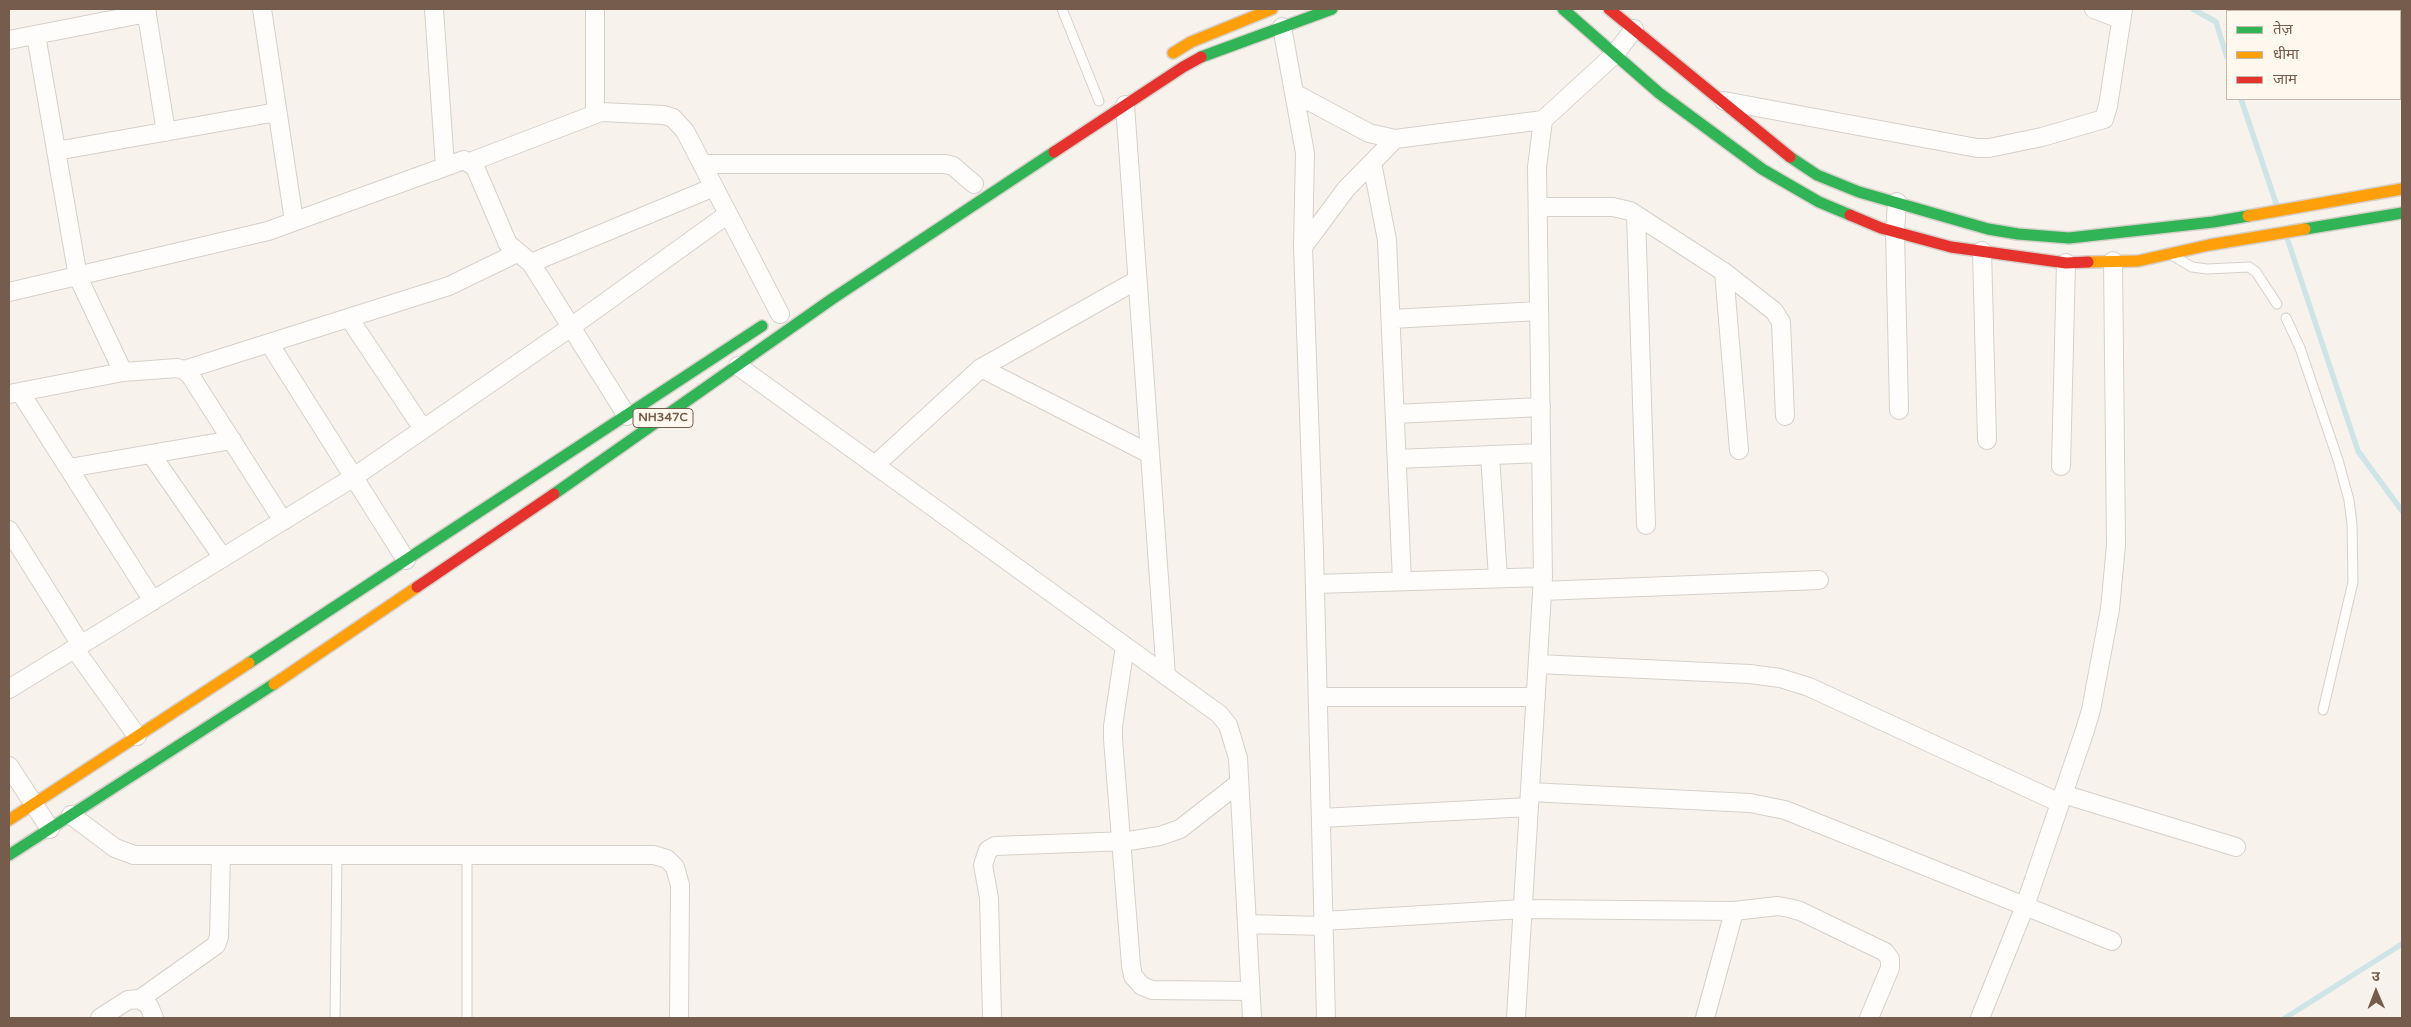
<!DOCTYPE html>
<html>
<head>
<meta charset="utf-8">
<style>
	body { margin:0 }
	#map { position:relative; width:2411px; height:1027px; overflow:hidden; background:#f7f3ec; font-family:"Varela Round","Noto Sans Devanagari",sans-serif }
	canvas { display:block }
	.frame { position:absolute; inset:0; border:10px solid #755c4c; pointer-events:none }
	.legend { position:absolute; left:2226px; top:10px; width:175px; height:90px; box-sizing:border-box; background:#fef8ee; border:1px solid #c7baad; margin:0; padding:6px 9px; list-style:none; font-size:15px; color:#755c4c }
	.legend li { display:flex; align-items:center; gap:10px; height:25px }
	.legend b { width:25px; border:1px solid #c7baad }
	.north { position:absolute; left:2351px; top:967px; width:50px; height:50px; -webkit-text-stroke:4px #fef8ee; paint-order:stroke; rotate:359deg; font-size:14px; font-weight:700; line-height:20px; text-align:center; color:#755c4c }
	.north::after { content:''; display:block; margin:auto; width:18px; height:22px; background:#755c4c; clip-path:polygon(50% 0,100% 100%,50% 72%,0 100%) }
</style>
</head>
<body>
<div id="map">
<canvas width="2411" height="1027"></canvas>
<div class="frame"></div>
<ul class="legend">
<li><b style="height:6px;background:#30b455"></b>तेज़</li>
<li><b style="height:6px;background:#ff9f0a"></b>धीमा</li>
<li><b style="height:6px;background:#e5322d"></b>जाम</li>
</ul>
<div class="north">उ</div>
</div>
<script>
const ctx = document.querySelector('canvas').getContext('2d');
ctx.lineJoin = 'round';
function poly(rows) {
  const path = new Path2D();
  for (const r of rows) {
    path.moveTo(r[0], r[1]);
    for (let i = 2; i < r.length; i += 2) path.lineTo(r[i], r[i + 1]);
  }
  return path;
}
function stroke(path, color, width, dash) {
  ctx.strokeStyle = color;
  ctx.lineWidth = width;
  ctx.lineCap = dash ? 'butt' : 'round';
  ctx.setLineDash(dash || []);
  ctx.stroke(path);
}
function drawText(font, color, halo, rows, align = 'center') {
  ctx.font = font + ' "Varela Round",sans-serif';
  ctx.lineWidth = 5;
  ctx.setLineDash([]);
  ctx.textBaseline = 'middle';
  ctx.strokeStyle = halo;
  ctx.fillStyle = color;
  for (const [text, x, y, turn = 0] of rows) {
    ctx.save();
    ctx.translate(x, y);
    ctx.rotate((+turn || 0) * Math.PI / 180);
    ctx.textAlign = isNaN(turn) ? turn : align;
    if (halo) ctx.strokeText(text, 0, 0);
    ctx.fillText(text, 0, 0);
    ctx.restore();
  }
}
stroke(poly([
	[2193,9,2216,22,2227,57],
	[2241,99,2277,206],
	[2287,238,2358,451,2402,511],
	[2285,1018,2402,944]
]), '#cee4e7', 5.5);
const lane = poly([
	[1062,9,1099,101],
	[2175,257,2192,267,2207,269,2249,267,2256,272,2277,304],
	[2286,318,2300,348,2338,460,2349,500,2352,524,2353,582,2323,710],
	[335,1018,337,855],
	[467,1018,467,855]
]);
const street = poly([
	[146,9,166,132],
	[262,9,294,221],
	[434,9,445,166],
	[2094,9,2120,19],
	[1282,27,1305,153,1303,247,1314,552,1326,1018],
	[36,35,78,277,123,372],
	[9,40,147,13],
	[1294,93,1369,133,1395,139,1543,120],
	[1724,101,1977,148,1989,148,2042,137,2104,119,2108,106,2123,9],
	[1125,105,1166,676],
	[595,114,595,9],
	[56,151,277,112],
	[470,162,601,112,664,115,673,118,685,131,780,314],
	[1372,163,1387,240,1402,581],
	[702,164,945,164,953,166,974,184],
	[1897,202,1895,232,1899,410],
	[1538,207,1613,207,1630,211,1724,272,1774,311,1781,322,1785,416],
	[1636,215,1646,525],
	[1303,247,1346,189,1395,139],
	[1982,251,1987,440],
	[531,263,714,187],
	[1724,272,1739,450],
	[9,292,268,231,464,160,475,167,508,244,531,263,627,416],
	[349,318,423,429],
	[1391,319,1539,311],
	[269,343,406,560],
	[738,366,1219,714,1228,725,1238,758,1252,1018],
	[981,368,1150,454],
	[184,370,449,286,517,253],
	[20,392,153,601],
	[9,394,123,372,177,368,184,370,190,375,283,521],
	[1395,414,1541,407],
	[151,454,223,558],
	[1490,455,1498,578],
	[1397,459,1541,453],
	[875,465,981,368,1137,280],
	[2061,466,2066,263],
	[69,468,232,440],
	[9,530,81,645],
	[1315,584,1543,577],
	[1542,591,1819,580],
	[1125,646,1113,726,1113,739,1131,965,1133,976,1142,986,1152,990,1250,991],
	[74,648,137,736],
	[1538,664,1750,674,1780,678,1809,687,2060,803],
	[9,689,354,477,571,327,728,214],
	[1318,697,1536,697],
	[9,766,50,829],
	[1530,792,1750,803,1785,810,2112,941],
	[2063,794,2236,847],
	[71,815,115,848,134,855,654,855,667,859,675,867,680,885,679,1018],
	[1321,818,1529,807],
	[1323,921,1523,909,1734,911,1778,906,1789,908,1800,911,1885,952,1890,959,1890,968,1869,1018],
	[1247,924,1323,926],
	[140,999,216,945,219,937,221,855],
	[100,1018,128,1000,140,999,149,1006,154,1018],
	[992,1018,989,898,983,865,988,850,995,846,1128,841,1160,836,1180,829,1239,783],
	[1516,1018,1543,577,1537,167,1543,120,1615,54,1634,29],
	[1705,1018,1732,919],
	[1980,1018,2025,906,2085,730,2091,710,2110,609,2116,545,2113,261]
]);
const fast = poly([
	[1563,9,1659,93,1762,169,1819,202,1850,215],
	[1201,57,1332,9],
	[1790,157,1817,175,1859,192,1988,229,2018,234,2069,238,2213,222,2248,216],
	[2305,229,2402,213],
	[554,494,832,299,1054,152],
	[249,663,762,326],
	[9,855,274,684]
]);
const slow = poly([
	[1173,53,1191,42,1272,9],
	[2248,216,2402,189],
	[2088,262,2138,261,2209,245,2305,229],
	[274,684,417,587],
	[9,820,249,663]
]);
const jam = poly([
	[1609,9,1790,157],
	[1054,152,1183,67,1201,57],
	[1850,215,1881,228,1951,247,2066,263,2088,262],
	[417,587,554,494]
]);
stroke(lane, '#d6d0ca', 11);
stroke(street, '#d6d0ca', 20);
stroke(fast, '#d7d0ca', 14);
stroke(slow, '#d7d0ca', 14);
stroke(jam, '#d7d0ca', 14);
stroke(lane, '#fefdfc', 9);
stroke(street, '#fefdfc', 18);
stroke(fast, '#30b455', 11);
stroke(slow, '#ff9f0a', 11);
stroke(jam, '#e5322d', 11);
for (const [x, y, w] of [
	[663,418,60]
]) {
  const box = new Path2D();
  box.roundRect(x - w / 2, y - 9.5, w, 19, 4);
  ctx.fillStyle = '#fef8ee';
  ctx.fill(box);
  stroke(box, '#755c4c', 1);
}
drawText('bold 12px', '#755c4c', null, [
	["NH347C",663,418]
]);
</script>
</body>
</html>
